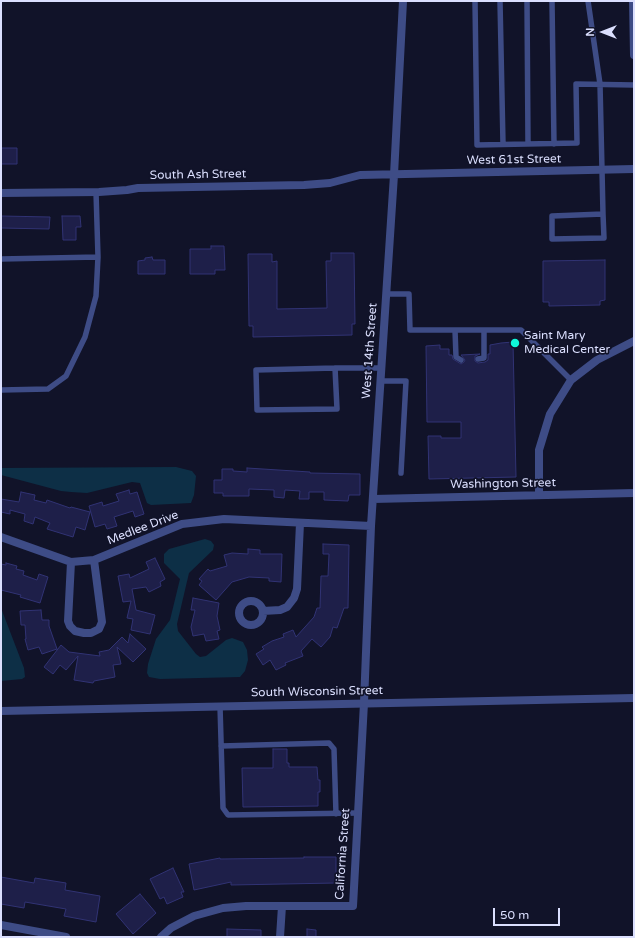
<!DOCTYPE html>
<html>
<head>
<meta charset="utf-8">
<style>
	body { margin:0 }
	#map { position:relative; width:635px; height:938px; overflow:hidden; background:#111329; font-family:"Varela Round",sans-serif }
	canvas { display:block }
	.frame { position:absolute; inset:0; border:2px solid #dbdffe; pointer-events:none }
	.north { position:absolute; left:583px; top:12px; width:40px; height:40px; -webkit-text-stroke:3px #111329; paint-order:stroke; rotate:270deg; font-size:11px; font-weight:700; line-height:16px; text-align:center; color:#dbdffe }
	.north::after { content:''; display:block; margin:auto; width:14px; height:18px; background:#dbdffe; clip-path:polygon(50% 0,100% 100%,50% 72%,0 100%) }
	.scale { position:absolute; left:493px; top:908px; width:67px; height:18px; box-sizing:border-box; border:2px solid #dbdffe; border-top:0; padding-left:5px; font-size:12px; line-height:14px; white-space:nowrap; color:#dbdffe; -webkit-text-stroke:3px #111329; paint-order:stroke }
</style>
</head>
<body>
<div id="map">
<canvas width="635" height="938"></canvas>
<div class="frame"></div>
<div class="north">N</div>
<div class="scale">50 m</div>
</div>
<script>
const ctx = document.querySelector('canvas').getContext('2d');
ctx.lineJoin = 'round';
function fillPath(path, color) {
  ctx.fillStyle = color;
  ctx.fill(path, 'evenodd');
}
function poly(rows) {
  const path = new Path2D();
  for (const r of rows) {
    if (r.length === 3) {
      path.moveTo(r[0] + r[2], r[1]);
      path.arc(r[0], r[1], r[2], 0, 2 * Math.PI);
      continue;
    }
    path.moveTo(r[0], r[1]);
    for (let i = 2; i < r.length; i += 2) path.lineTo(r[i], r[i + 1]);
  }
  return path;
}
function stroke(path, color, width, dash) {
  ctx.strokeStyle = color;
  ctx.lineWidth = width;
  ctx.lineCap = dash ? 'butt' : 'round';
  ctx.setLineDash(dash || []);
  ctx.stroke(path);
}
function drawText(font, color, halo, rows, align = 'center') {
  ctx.font = font + ' "Varela Round",sans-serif';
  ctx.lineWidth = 3.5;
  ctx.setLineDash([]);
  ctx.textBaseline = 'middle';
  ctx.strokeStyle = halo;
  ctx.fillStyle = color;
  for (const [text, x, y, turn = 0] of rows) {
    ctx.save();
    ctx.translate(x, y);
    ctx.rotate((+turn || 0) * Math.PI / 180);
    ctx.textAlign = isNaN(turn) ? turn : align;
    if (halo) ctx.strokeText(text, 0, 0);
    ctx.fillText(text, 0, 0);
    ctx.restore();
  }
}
fillPath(poly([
	[176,467,192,471,196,476,194,495,191,503,151,505,147,503,140,483,132,482,87,493,71,492,61,491,1,475,1,468],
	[205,539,211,541,214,545,213,550,189,573,177,624,178,631,196,654,200,657,206,656,226,640,232,638,243,642,247,650,248,660,245,671,240,677,160,679,149,677,147,673,148,664,156,639,170,620,180,579,164,563,164,554,169,549],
	[1,608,24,668,25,677,22,679,1,681]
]), '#0d2f46');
const building = poly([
	[1,148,17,148,17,164,1,164,1,148],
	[1,216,50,217,49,229,1,228,1,216],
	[62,216,80,216,81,227,76,227,76,240,63,240,62,216],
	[211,246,224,246,225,270,215,270,215,274,190,274,190,249,211,249,211,246],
	[331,253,354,253,355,324,352,324,352,335,253,337,253,326,249,326,248,254,272,254,272,262,277,261,277,309,327,308,326,261,331,261,331,253],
	[152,257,153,260,165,260,165,274,138,274,138,261,145,260,145,258,152,257],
	[605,260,605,300,600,301,600,305,549,306,549,302,543,302,543,261,605,260],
	[513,342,516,477,429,479,428,436,441,436,441,438,461,438,461,422,427,422,426,346,440,345,440,349,449,349,449,355,452,355,453,359,461,364,464,362,465,360,461,355,480,354,475,356,475,361,478,363,485,362,488,360,488,354,490,354,490,345,501,343,513,342],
	[247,468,310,472,310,473,360,474,360,495,349,495,348,501,324,500,324,492,309,492,309,499,299,499,300,491,285,490,284,498,274,497,274,490,249,489,249,496,223,496,223,493,214,493,214,480,222,480,222,469,233,469,233,471,247,472,247,468],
	[129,490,130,494,137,492,144,514,135,517,133,511,114,517,117,526,107,529,105,524,95,527,89,506,102,502,103,506,119,501,116,494,129,490],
	[21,492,35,495,34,500,46,503,47,500,70,508,71,507,90,512,85,530,76,527,73,537,47,529,50,523,35,517,33,524,24,521,25,514,10,510,10,514,1,512,1,499,19,502,21,492],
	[323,544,349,545,348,608,344,608,337,628,333,627,330,637,321,647,312,639,301,651,303,656,285,663,286,665,276,670,270,660,263,665,256,654,264,649,262,647,272,641,284,637,283,634,293,630,296,637,314,617,317,608,320,608,321,576,328,576,329,554,323,554,323,544],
	[248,549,260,550,260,554,282,554,281,582,269,581,269,578,249,577,232,582,216,600,199,585,202,581,199,579,208,569,210,571,227,566,224,555,232,553,248,554,248,549],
	[155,558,165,579,160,582,161,586,149,592,146,587,132,589,136,610,155,615,150,634,131,630,133,619,127,618,131,601,123,602,118,576,129,574,130,578,149,569,146,562,155,558],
	[6,563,17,566,16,569,24,571,23,575,37,580,39,574,48,577,40,603,20,597,21,595,1,590,1,564,6,565,6,563],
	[193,598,219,603,217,616,220,630,217,631,219,639,206,641,204,634,193,636,191,627,195,610,191,610,193,598],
	[41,610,42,620,49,620,49,626,57,649,42,654,39,647,28,650,25,639,26,639,25,625,21,625,20,611,41,610],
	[130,634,146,649,133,662,117,647,121,664,113,665,115,677,94,681,93,683,74,680,78,656,66,670,60,665,53,674,44,667,61,645,69,652,100,656,99,652,109,650,122,637,128,643,130,634],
	[273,749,287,749,287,763,289,763,289,767,317,767,318,780,320,780,320,792,318,792,318,806,243,807,242,768,273,768,273,749],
	[304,857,336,857,336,883,231,885,231,882,194,890,189,864,220,858,220,859,304,858,304,857],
	[173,868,184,892,181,892,183,897,167,904,164,897,160,899,150,879,173,868],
	[1,877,34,883,35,878,66,883,65,890,100,896,96,922,64,916,66,909,25,902,24,908,1,904,1,877],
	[140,894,156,913,133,934,116,914,140,894],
	[227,929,261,930,261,937,227,937,227,929],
	[307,929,316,930,316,937,307,937,307,929]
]);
fillPath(building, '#1e1f49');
stroke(building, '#313374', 1);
stroke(poly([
	[475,1,477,145,577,143,576,84,634,85],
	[500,1,503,144],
	[527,1,528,144],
	[552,1,554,144],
	[588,1,600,84,602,170,603,214,604,238,552,239,552,216,603,214],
	[1,259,98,257],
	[386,294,409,294,410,330,521,330,571,380],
	[455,330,456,357,461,360],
	[478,359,484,358,484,330],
	[335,368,337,409,257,410,256,370,335,368,381,368],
	[380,381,406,381,401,473],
	[1,390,48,389,66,376,85,337,96,296,98,257,96,192],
	[220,706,223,808,228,815,358,813],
	[221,746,329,743,334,749,336,814]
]), '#3e4c86', 5.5);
stroke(poly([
	[633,1,634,55],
	[1,193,99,192,127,190,138,188,304,185,330,183,360,175,634,169],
	[539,495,539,450,550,414,571,380,597,360,634,341],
	[373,499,634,493],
	[1,537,71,562,94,560,182,524,224,519,371,526],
	[71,562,68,621,70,626,75,631,84,633,91,633,99,629,102,622,94,560],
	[251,613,12],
	[263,611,280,610,287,607,294,598,297,589,300,523],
	[1,925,66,937],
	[161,937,171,928,194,916,223,908,246,906,353,906,364,703,371,526,394,175,403,1],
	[280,937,282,906]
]), '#3e4c86', 8);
stroke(poly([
	[1,711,634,698]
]), '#3e4c86', 8);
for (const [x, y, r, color] of [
	[515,343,5,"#0ff6d9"]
]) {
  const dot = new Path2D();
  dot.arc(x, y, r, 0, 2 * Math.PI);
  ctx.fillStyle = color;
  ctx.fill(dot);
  stroke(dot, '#111329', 1.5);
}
drawText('12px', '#dbdffe', '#111329', [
	["West 61st Street",514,160,-1],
	["South Ash Street",198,175,-1],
	["West 14th Street",370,351,-86],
	["Washington Street",503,484,-1],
	["Medlee Drive",143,528,-21],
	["South Wisconsin Street",317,692,-1],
	["California Street",343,854,-86]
]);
drawText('12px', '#dbdffe', '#111329', [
	["Saint Mary",524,336],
	["Medical Center",524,350]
], 'left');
</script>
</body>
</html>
